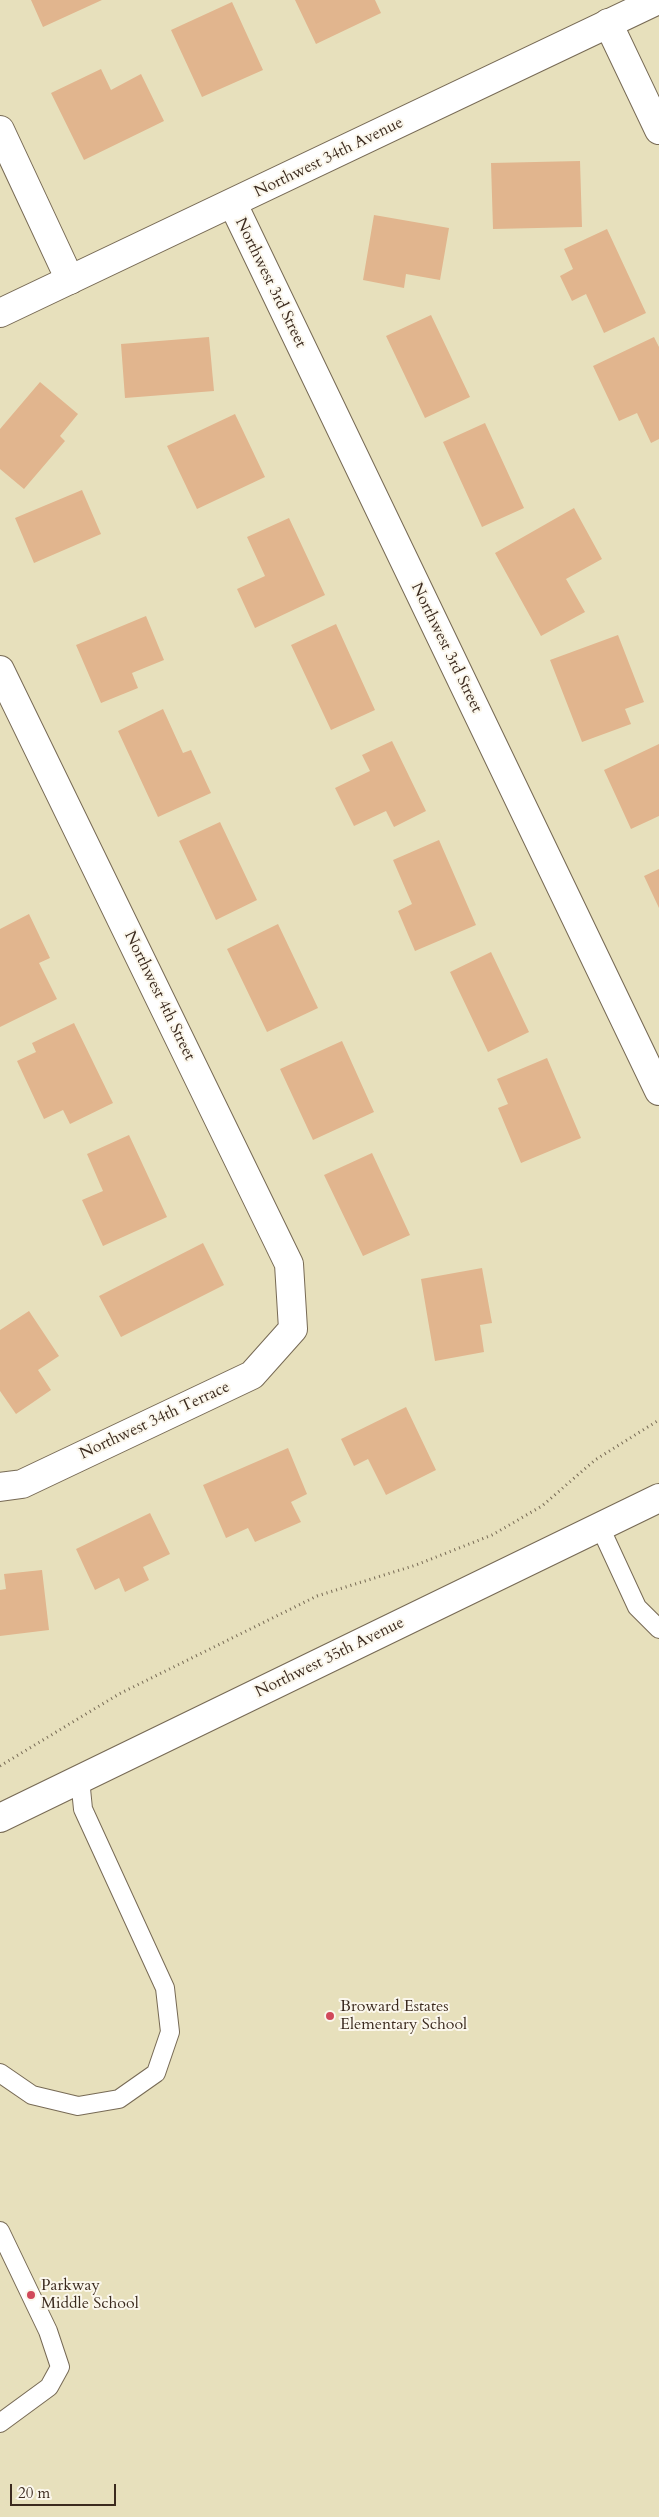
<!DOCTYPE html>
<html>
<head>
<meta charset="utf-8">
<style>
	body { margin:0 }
	#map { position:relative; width:659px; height:2517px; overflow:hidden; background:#e7e0bc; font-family:Cardo,serif }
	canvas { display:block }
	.scale { position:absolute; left:10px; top:2484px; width:106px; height:22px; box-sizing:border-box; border:2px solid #3b2a1e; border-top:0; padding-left:6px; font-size:15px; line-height:18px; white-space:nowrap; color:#3b2a1e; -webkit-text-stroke:4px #fbf7ec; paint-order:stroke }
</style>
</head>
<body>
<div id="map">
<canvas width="659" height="2517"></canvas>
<div class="scale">20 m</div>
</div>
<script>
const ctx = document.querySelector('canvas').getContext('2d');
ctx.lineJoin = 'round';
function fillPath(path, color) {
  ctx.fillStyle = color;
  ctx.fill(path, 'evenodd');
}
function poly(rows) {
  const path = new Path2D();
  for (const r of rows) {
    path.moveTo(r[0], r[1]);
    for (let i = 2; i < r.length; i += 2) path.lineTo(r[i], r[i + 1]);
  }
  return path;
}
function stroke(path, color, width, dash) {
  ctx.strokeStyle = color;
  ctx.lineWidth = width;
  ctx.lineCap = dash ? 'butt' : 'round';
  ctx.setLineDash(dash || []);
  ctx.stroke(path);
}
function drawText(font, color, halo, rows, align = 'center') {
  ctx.font = font + ' Cardo,serif';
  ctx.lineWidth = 4;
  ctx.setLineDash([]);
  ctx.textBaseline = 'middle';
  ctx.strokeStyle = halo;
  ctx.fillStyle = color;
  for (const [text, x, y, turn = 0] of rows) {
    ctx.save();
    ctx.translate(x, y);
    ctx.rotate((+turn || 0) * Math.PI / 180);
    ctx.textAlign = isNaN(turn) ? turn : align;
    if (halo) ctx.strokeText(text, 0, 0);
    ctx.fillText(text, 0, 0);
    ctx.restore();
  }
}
fillPath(poly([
	[31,0,102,0,43,27],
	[295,0,375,0,381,13,316,44],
	[232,2,263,70,202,97,171,30],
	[101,69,111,90,141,74,164,121,84,160,51,93],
	[580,161,582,227,493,229,491,163],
	[374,215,449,228,440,280,406,274,404,288,363,280],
	[607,229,646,313,604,333,586,294,572,301,560,276,573,269,564,249],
	[431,315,470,397,425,418,386,336],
	[209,337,214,391,125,398,121,344],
	[654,337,659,347,659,439,651,443,637,413,619,421,593,366],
	[40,382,78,414,60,436,65,441,24,489,0,469,0,429],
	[235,414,265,477,197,509,167,446],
	[485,423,524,508,482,527,443,442],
	[82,490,101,534,34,563,15,518],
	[574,508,602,559,566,579,585,612,541,636,495,553],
	[289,518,325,595,255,628,237,589,265,576,247,537],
	[146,616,164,660,132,673,138,688,101,703,76,645],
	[336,624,375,710,331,730,291,645],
	[618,635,644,702,625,709,631,724,582,742,550,660],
	[163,709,183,753,191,750,211,793,158,817,118,731],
	[392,741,426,811,394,827,386,811,354,826,335,788,370,771,362,755],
	[659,744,659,816,631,829,604,770],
	[220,822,257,900,216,920,179,841],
	[439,840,476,925,415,951,398,911,412,904,393,860],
	[659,869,659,908,644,876],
	[29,914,50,958,39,963,57,999,0,1027,0,929],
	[278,924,318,1008,267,1032,227,949],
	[491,952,529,1032,488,1052,450,972],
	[74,1023,113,1103,70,1124,63,1110,44,1119,17,1061,36,1052,32,1043],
	[342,1041,374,1112,313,1140,280,1069],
	[547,1058,581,1138,521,1163,498,1108,508,1104,497,1079],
	[129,1135,167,1217,103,1246,82,1200,103,1191,87,1154],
	[372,1153,410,1235,363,1256,324,1175],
	[203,1243,224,1285,121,1337,99,1296],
	[482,1268,492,1323,480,1325,484,1352,435,1361,421,1279],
	[29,1311,59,1356,38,1370,51,1390,16,1414,0,1391,0,1330],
	[406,1407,436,1470,386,1495,368,1459,354,1466,341,1439],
	[288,1448,307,1494,291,1502,301,1522,255,1542,248,1528,226,1538,203,1485],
	[150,1513,170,1554,143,1567,149,1580,125,1592,119,1578,95,1590,76,1549],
	[42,1570,49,1630,0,1636,0,1590,6,1589,4,1574]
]), '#e1b58e');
const lane = poly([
	[600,1527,637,1607,659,1629],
	[0,2073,32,2095,78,2106,119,2099,156,2073,170,2032,165,1988,83,1809,80,1779],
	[0,2231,48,2331,60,2367,49,2387,0,2423]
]);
const street = poly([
	[608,23,659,130],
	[0,130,70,280],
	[233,204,659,1091],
	[0,670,289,1264,293,1329,252,1375,22,1484,0,1487],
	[0,1818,659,1498]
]);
const secondary = poly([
	[0,313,658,0]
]);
stroke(lane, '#776a55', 20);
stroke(street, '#776a55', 30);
stroke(secondary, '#776a55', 30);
stroke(poly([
	[0,1766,119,1694,317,1596,416,1565,492,1535,542,1506,595,1460,659,1420]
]), '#776a55', 3, [1, 4]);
stroke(lane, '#fff', 18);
stroke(street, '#fff', 28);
stroke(secondary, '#fff', 28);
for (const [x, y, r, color] of [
	[330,2016,5,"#d1495b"],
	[31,2295,5,"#d1495b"]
]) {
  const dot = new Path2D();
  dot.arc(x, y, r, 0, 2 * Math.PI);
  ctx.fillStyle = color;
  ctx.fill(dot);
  stroke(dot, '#fbf7ec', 2);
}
drawText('16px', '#3b2a1e', '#fbf7ec', [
	["Northwest 34th Avenue",329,158,-26],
	["Northwest 3rd Street",270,283,64],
	["Northwest 3rd Street",446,648,64],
	["Northwest 4th Street",159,996,64],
	["Northwest 34th Terrace",155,1421,-25],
	["Northwest 35th Avenue",330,1658,-26]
]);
drawText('16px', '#3b2a1e', '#fbf7ec', [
	["Broward Estates",340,2007],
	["Elementary School",340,2025],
	["Parkway",41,2286],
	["Middle School",41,2304]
], 'left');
</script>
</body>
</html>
